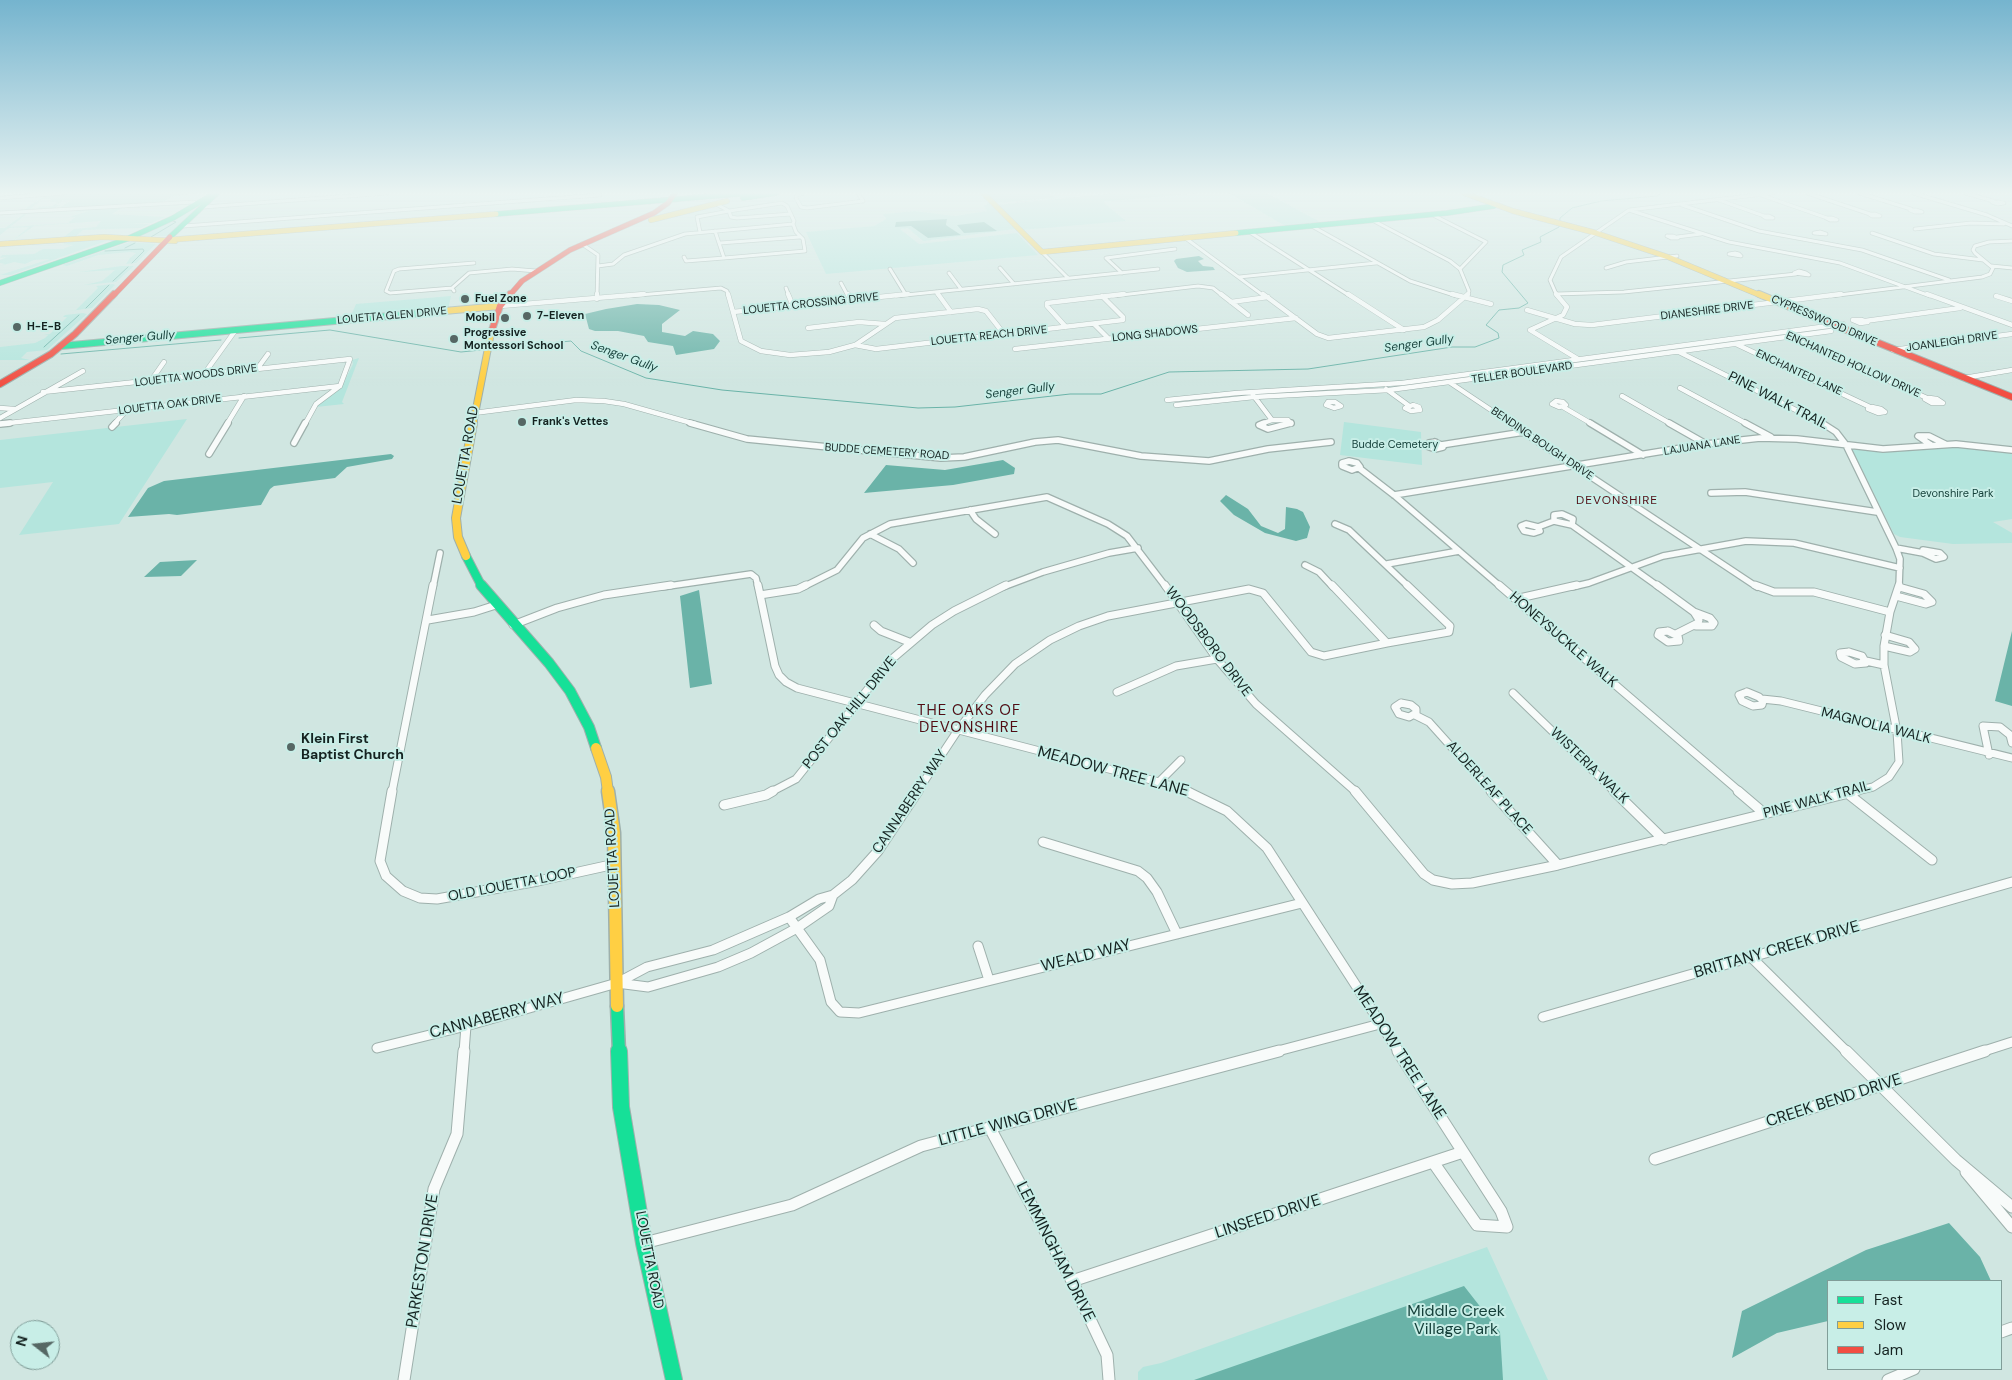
<!DOCTYPE html>
<html>
<head>
<meta charset="utf-8">
<style>
	body { margin:0 }
	#map { position:relative; width:2012px; height:1380px; overflow:hidden; background:#d0e6e1; font-family:"DM Sans",sans-serif }
	canvas { display:block }
	.legend { position:absolute; left:1827px; top:1280px; width:175px; height:90px; box-sizing:border-box; background:#c8eee7; border:1px solid #809d98; margin:0; padding:6px 9px; list-style:none; font-size:15px; color:#152321 }
	.legend li { display:flex; align-items:center; gap:10px; height:25px }
	.legend b { width:25px; border:1px solid #809d98 }
	.north { position:absolute; left:10px; top:1320px; width:50px; height:50px; box-sizing:border-box; background:#c8eee7; border:1px solid #809d98; border-radius:50%; rotate:286deg; font-size:14px; font-weight:700; line-height:20px; text-align:center; color:#152321 }
	.north::after { content:''; display:block; margin:auto; width:18px; height:22px; background:#566764; clip-path:polygon(50% 0,100% 100%,50% 72%,0 100%) }
</style>
</head>
<body>
<div id="map">
<canvas width="2012" height="1380"></canvas>
<ul class="legend">
<li><b style="height:6px;background:#16e098"></b>Fast</li>
<li><b style="height:6px;background:#ffcf43"></b>Slow</li>
<li><b style="height:6px;background:#f24e42"></b>Jam</li>
</ul>
<div class="north">N</div>
</div>
<script>
const ctx = document.querySelector('canvas').getContext('2d');
ctx.lineJoin = 'round';
function fillPath(path, color) {
  ctx.fillStyle = color;
  ctx.fill(path, 'evenodd');
}
function poly(rows) {
  const path = new Path2D();
  for (const r of rows) {
    path.moveTo(r[0], r[1]);
    for (let i = 2; i < r.length; i += 2) path.lineTo(r[i], r[i + 1]);
  }
  return path;
}
function stroke(path, color, width, dash) {
  ctx.strokeStyle = color;
  ctx.lineWidth = width;
  ctx.lineCap = dash ? 'butt' : 'round';
  ctx.setLineDash(dash || []);
  ctx.stroke(path);
}
function drawText(font, color, halo, rows, align = 'center') {
  ctx.font = font + ' "DM Sans",sans-serif';
  ctx.lineWidth = 4;
  ctx.setLineDash([]);
  ctx.textBaseline = 'middle';
  ctx.strokeStyle = halo;
  ctx.fillStyle = color;
  for (const [text, x, y, turn = 0] of rows) {
    ctx.save();
    ctx.translate(x, y);
    ctx.rotate((+turn || 0) * Math.PI / 180);
    ctx.textAlign = isNaN(turn) ? turn : align;
    if (halo) ctx.strokeText(text, 0, 0);
    ctx.fillText(text, 0, 0);
    ctx.restore();
  }
}
fillPath(poly([
	[74,193,199,193,173,196,163,202,63,208,61,207,71,200,63,200,56,205,60,205,56,208,35,210,39,207,53,206,58,202,49,202,51,199,42,199,30,210,22,211,46,195],
	[984,193,1047,193,1055,198,995,203],
	[1115,193,1200,193,1103,202,1126,221,1022,230,996,205],
	[1229,193,1267,193,1322,223,1287,227],
	[989,203,1015,229,923,241,908,228,900,229,919,244,1017,233,1038,255,826,274,806,232,874,226,886,219,883,214,915,211,955,216,987,211,984,206],
	[947,219,946,225,960,235,928,238,911,226],
	[124,207,112,214,165,217,152,223,130,223,149,224,141,228,83,230,76,236,95,235,64,237,74,229,96,227,101,221,34,226,11,242,29,227,9,228,0,235,0,228,5,228,24,214,23,213,28,213,10,227,68,223,75,217,70,217,72,216,88,211,75,212,80,209],
	[194,208,200,208,171,236,139,236],
	[77,241,106,241,11,275,0,275,50,259,34,260,25,264,14,262,0,266,5,264,0,263,0,260,7,257,0,258,2,255,34,254,43,249,63,249,73,245,62,244],
	[130,242,156,244,136,263,126,264,130,258,136,253,130,252,98,255,67,266,62,265],
	[121,266,134,266,116,282,84,285,102,281,115,270,79,272],
	[113,284,115,285,92,308,70,311,76,310,98,288,96,286],
	[451,296,448,310,350,318,356,304],
	[83,313,87,314,47,350,27,352,21,358,30,360,0,360,0,347,35,343,45,338,48,335,44,335,50,334,67,317,63,317,65,315],
	[359,358,342,402,344,404,316,407,343,384,353,364,352,360],
	[187,419,119,524,19,535,53,482,0,488,0,440],
	[1344,422,1421,432,1422,465,1340,455],
	[1941,446,1964,446,2012,452,2012,519,1993,522,2012,533,2012,543,1953,544,1900,537,1894,534,1852,449,1907,451],
	[1487,1247,1548,1380,1138,1380,1138,1372,1143,1367,1161,1363]
]), '#b4e5dd');
fillPath(poly([
	[947,219,946,225,961,235,928,238,911,226,895,227,896,222],
	[984,222,997,231,964,233,957,225],
	[1199,256,1204,259,1198,261,1203,266,1213,267,1215,270,1187,272,1178,268,1174,261,1176,259],
	[637,304,659,305,680,310,662,324,662,332,685,336,693,331,713,334,720,341,714,349,676,355,673,346,648,342,644,336,618,331,595,331,589,329,585,314,606,309],
	[391,454,394,456,392,459,347,467,335,478,274,486,270,489,261,505,177,515,169,514,128,517,148,488,164,481],
	[1003,460,1015,468,1014,474,953,485,864,493,886,465,945,470],
	[1226,495,1248,509,1261,526,1278,533,1285,529,1286,507,1297,509,1303,512,1310,527,1307,538,1296,541,1265,533,1234,515,1220,501],
	[197,560,181,576,144,577,160,562],
	[699,590,712,684,690,688,680,596],
	[2012,631,2012,706,1995,701],
	[1949,1223,1980,1257,1991,1281,1828,1281,1828,1321,1777,1333,1732,1358,1742,1311,1866,1250],
	[1464,1286,1500,1332,1503,1380,1194,1380]
]), '#6ab3a8');
stroke(poly([
	[151,237,176,222,173,221],
	[125,248,135,243],
	[105,251,143,249,144,251,132,263],
	[113,281,128,267],
	[86,308,109,285],
	[239,338,330,330,461,352,571,341,581,351,646,378,722,390,918,408,955,407,1070,394,1101,394,1169,372,1308,369,1452,347,1475,347,1499,338,1498,333,1486,325,1499,310,1519,308,1528,303,1502,272,1503,265,1524,255,1522,250,1541,242,1540,237,1559,227,1560,218,1572,208,1601,201,1657,196,1663,193],
	[44,347,79,315],
	[61,354,221,340]
]), '#6ab3a8', 1);
const streetFar5 = poly([
	[803,193,797,195,796,198,801,207,807,208,863,201,858,193],
	[1807,193,1870,214],
	[1859,193,1911,209],
	[1913,193,1987,215,2012,226],
	[1965,193,1993,201],
	[1761,195,1827,218],
	[0,198,64,193],
	[1719,200,1764,216],
	[1992,202,1999,202,2004,203,1998,204,1992,202],
	[1682,205,1759,231,1862,250,1949,280],
	[204,207,388,193],
	[1629,210,1729,242,1840,263,1930,296],
	[1910,210,1916,210,1922,212,1915,212,1910,210],
	[0,213,194,202],
	[1431,214,1486,242,1460,269,1469,291,1468,296],
	[1869,214,1875,214,1880,216,1872,216,1869,214],
	[1763,216,1769,216,1773,218,1766,218,1763,216],
	[1826,218,1832,218,1837,220,1830,220,1826,218],
	[1372,220,1450,261,1460,269],
	[1310,225,1410,281,1457,296],
	[184,226,600,195],
	[1915,229,1971,223,2004,224],
	[715,231,724,258,805,251,803,239,796,232,793,224],
	[1248,231,1350,296],
	[700,232,697,217,729,211,731,217,737,218,791,214],
	[1820,232,1826,234,1814,233,1820,232],
	[1872,233,1934,254,1983,260],
	[1667,236,1673,236,1678,238,1671,238,1667,236],
	[1184,237,1264,296],
	[1677,237,1701,234],
	[720,243,800,237],
	[582,244,598,255,597,296],
	[1042,252,1068,278],
	[1735,253,1739,254,1741,256,1729,254,1735,253],
	[684,257,686,261,724,258],
	[598,266,613,264,624,255,685,234,793,224,794,221,787,206,782,203,729,211,716,204],
	[1992,266,2012,268],
	[1000,268,1014,284],
	[1606,268,1626,262,1677,256],
	[890,269,906,295],
	[1799,271,1806,273,1809,275,1794,273,1799,271],
	[949,273,961,289],
	[1122,273,1106,258,1175,249],
	[1239,277,1376,263],
	[841,283,848,296],
	[452,288,390,293,386,291,394,271,399,269,474,263],
	[786,288,789,296],
	[454,291,452,288,469,273,512,269,536,271],
	[936,292,939,296],
	[1556,294,1624,292,1796,274],
	[628,296,721,288,727,291,728,296],
	[896,296,1158,269],
	[1113,296,1198,286,1213,288,1223,296],
	[1557,296,1550,280,1561,257,1629,210,1773,193],
	[1831,296,1982,277,1990,274,1993,268,1975,253,1973,250,1975,246,1989,242,2012,241]
]);
const streetFar4 = poly([
	[728,294,741,341,761,351,790,355,829,352,855,345,895,318,978,309,986,311,1004,334],
	[788,294,793,306],
	[848,294,851,300],
	[938,294,951,312],
	[1221,294,1248,315],
	[1263,294,1317,334,1328,338,1424,327,1438,320,1468,294],
	[1348,294,1404,330],
	[1452,294,1491,304],
	[1556,294,1567,307,1563,315,1530,330,1578,359],
	[1927,294,2012,325],
	[1996,296,2012,301],
	[597,299,597,294],
	[1231,302,1268,297],
	[500,306,644,294],
	[1527,310,1575,324,1592,325,1841,294],
	[733,312,908,294],
	[1853,320,1861,320,1868,322,1860,323,1853,320],
	[1865,321,1960,308],
	[1094,324,1107,337],
	[1066,327,1047,306,1047,303,1124,294],
	[808,328,859,322,885,324],
	[1790,337,1927,398],
	[1736,344,1870,407],
	[855,345,876,349,1123,320,1123,317,1102,296],
	[1015,349,1296,318],
	[1893,350,2012,334],
	[1679,352,1824,424],
	[257,369,268,354],
	[204,374,235,331],
	[1964,378,2012,370],
	[150,382,164,362],
	[1449,382,1512,424],
	[1680,388,1747,424],
	[1386,389,1408,405],
	[43,392,350,359,340,386,316,404,305,424],
	[1253,395,1272,420],
	[1622,396,1671,424],
	[1929,398,1937,399,1943,403,1932,403,1925,399,1929,398],
	[1167,400,1237,393,1402,383,1843,324],
	[1556,401,1563,402,1566,405,1559,407,1552,404,1556,401],
	[1328,402,1335,402,1341,406,1334,408,1326,405,1328,402],
	[1176,405,1254,397,1389,390,1831,331],
	[1413,405,1419,407,1420,410,1411,411,1405,408,1413,405],
	[1563,407,1592,424],
	[1872,407,1881,409,1885,412,1878,413,1868,409,1872,407],
	[0,408,14,409],
	[474,413,576,400,604,401,624,404,695,424],
	[0,418,83,371],
	[0,424,340,386],
	[114,424,126,411],
	[227,424,244,396],
	[1261,424,1272,420,1288,420,1291,424]
]);
const streetFar3 = poly([
	[690,423,747,439,941,458,964,457,1035,442,1058,440,1141,456,1209,461,1268,449,1331,442],
	[1264,423,1259,425,1268,429,1291,423],
	[1510,423,1757,587],
	[1590,423,1643,455],
	[1669,423,1706,444],
	[1745,423,1771,437],
	[1822,423,1836,432,1846,445,1896,548,1900,559,1899,587],
	[0,424,10,423],
	[112,427,116,423],
	[1435,442,1441,445,1443,447,1435,449,1427,446,1429,443,1435,442],
	[294,443,305,423],
	[1441,445,1524,432],
	[1931,445,1918,436,1929,436,1945,444],
	[209,454,228,423],
	[1349,461,1357,463,1360,467,1352,470,1342,466,1342,463,1349,461],
	[1359,468,1394,495,1501,587],
	[1711,493,1745,492,1877,512],
	[1394,495,1706,444,1760,438,1797,439,1883,449,1956,444,2012,450],
	[970,510,976,519,995,534],
	[1554,521,1554,515,1562,514,1573,519,1572,525],
	[1335,524,1349,530,1409,587],
	[1526,524,1538,527,1540,531,1534,533,1524,531,1521,526,1526,524],
	[1538,527,1554,521,1572,525,1659,587],
	[870,534,899,549,913,563],
	[1896,548,1923,553],
	[1923,550,1940,553,1944,557,1936,559,1923,553,1923,550],
	[1387,564,1459,551],
	[1305,565,1319,572,1333,587],
	[433,587,440,553],
	[662,587,751,574,756,578,758,587],
	[803,587,837,570,863,538,890,524,1047,497,1108,524,1127,536,1166,587],
	[1003,587,1043,572,1109,553,1138,548],
	[1572,587,1589,583,1663,556,1746,541,1794,543,1900,568]
]);
const streetFar2 = poly([
	[758,585,775,666,779,675,786,682,797,688,1159,782,1190,792],
	[1165,585,1217,659,1256,704,1356,792],
	[1499,585,1740,792],
	[1657,585,1694,612,1699,620,1698,623,1676,634],
	[1755,585,1774,592,1814,592,1890,612],
	[760,595,798,589,806,585],
	[1896,596,1926,604,1932,602,1924,594,1899,587],
	[1515,599,1577,585],
	[1694,612,1710,618,1714,623,1712,626,1696,626],
	[428,620,474,612,496,605],
	[513,625,557,608,604,595,671,585],
	[874,625,881,631,909,642],
	[1668,631,1678,636,1679,641,1668,642,1658,635,1659,632,1668,631],
	[1387,643,1449,632,1450,626,1407,585],
	[1884,646,1910,652,1915,649,1909,642,1885,635],
	[1849,652,1862,656,1866,663,1855,664,1841,657,1840,653,1849,652],
	[1866,661,1884,665],
	[1117,692,1176,666,1217,659],
	[1747,692,1759,697,1763,701,1762,705,1753,706,1742,701,1739,695,1747,692],
	[1513,693,1615,792],
	[1762,699,1781,701,2012,758],
	[1401,703,1411,705,1416,709,1416,713,1409,717,1399,714,1395,707,1401,703],
	[1415,715,1429,722,1492,792],
	[1989,755,1983,726,2000,727,2010,735,2012,743],
	[1159,782,1181,760],
	[392,792,433,585],
	[771,792,796,779,892,659,932,625,954,611,1006,585],
	[917,792,958,730,985,695,1015,664,1050,640,1079,626,1108,616,1249,589,1263,593,1311,652,1324,656,1387,643,1332,585],
	[1852,792,1873,787,1889,777,1899,762,1897,732,1884,665,1884,646,1890,612,1899,585]
]);
const streetFar1 = poly([
	[392,791,380,861,386,876,403,891,420,898,437,899,538,881,615,864],
	[1186,791,1227,811,1267,848,1399,1052],
	[1355,791,1424,874,1433,880,1452,884,1472,883,1558,865,1857,791],
	[1491,791,1558,865],
	[1614,791,1664,840],
	[1738,791,1765,814],
	[1847,793,1932,860],
	[724,805,766,795,773,791],
	[1043,842,1138,871,1147,878,1157,892,1177,934],
	[789,917,820,960,831,1002,840,1012,859,1013,1302,903],
	[978,946,989,980],
	[1751,957,1847,1052],
	[617,983,648,987,718,967,751,953,797,928,829,906,833,895],
	[1543,1017,2012,882],
	[377,1048,466,1026,617,983,647,967,713,950,789,917,819,899,833,895,852,880,878,851,918,791],
	[464,1052,466,1026],
	[1274,1052,1380,1024],
	[1981,1052,2012,1042]
]);
const street = poly([
	[1398,1051,1501,1211,1507,1227,1477,1225,1433,1162],
	[1846,1051,1956,1160,2012,1207],
	[990,1128,1072,1281,1107,1355,1109,1380],
	[1655,1159,1985,1051],
	[1966,1172,2012,1227],
	[644,1243,792,1205,921,1146,1279,1051],
	[1072,1281,1463,1152],
	[2001,1332,2012,1328],
	[404,1380,434,1189,457,1134,464,1051],
	[1888,1380,1914,1369]
]);
const fastFar5 = poly([
	[743,198,776,193],
	[496,214,750,193],
	[1236,233,1447,213,1494,206],
	[170,237,217,193],
	[0,283,127,239,173,218,215,193]
]);
const fastFar4 = poly([
	[61,346,433,312]
]);
const fastFar3 = poly([
	[466,556,482,587]
]);
const fastFar2 = poly([
	[481,585,549,663,570,691,589,727,596,748]
]);
const fastFar1 = poly([
	[617,1006,619,1052]
]);
const fast = poly([
	[619,1051,621,1107,644,1243,674,1380]
]);
const slowFar4 = poly([
	[983,193,1042,252,1236,233],
	[1464,193,1513,211,1596,233,1668,257,1762,296],
	[651,220,727,201],
	[168,240,496,214],
	[0,244,104,237,175,241]
]);
const slowFar3 = poly([
	[1759,294,1790,307],
	[433,312,500,306],
	[473,424,491,333]
]);
const slowFar2 = poly([
	[466,556,458,537,456,518,473,423]
]);
const slowFar1 = poly([
	[596,748,606,777,608,792]
]);
const slow = poly([
	[608,791,614,833,617,1006]
]);
const jamFar1 = poly([
	[113,296,170,237],
	[509,296,522,281,570,250,654,213,668,203,675,193]
]);
const jam = poly([
	[1790,307,2012,397],
	[491,333,500,306,510,294],
	[0,384,51,354,75,334,114,294]
]);
stroke(streetFar5, '#9eb0ac', 4.5);
stroke(streetFar4, '#9eb0ac', 5.5);
stroke(streetFar3, '#9eb0ac', 8);
stroke(streetFar2, '#9eb0ac', 9);
stroke(streetFar1, '#9eb0ac', 11);
stroke(street, '#9eb0ac', 13);
stroke(fastFar5, '#9eb0ac', 6);
stroke(fastFar4, '#9eb0ac', 8);
stroke(fastFar3, '#9eb0ac', 10);
stroke(fastFar2, '#9eb0ac', 12);
stroke(fastFar1, '#9eb0ac', 15);
stroke(fast, '#9eb0ac', 18);
stroke(slowFar4, '#9eb0ac', 6);
stroke(slowFar3, '#9eb0ac', 8);
stroke(slowFar2, '#9eb0ac', 10);
stroke(slowFar1, '#9eb0ac', 12);
stroke(slow, '#9eb0ac', 15);
stroke(jamFar1, '#9eb0ac', 6);
stroke(jam, '#9eb0ac', 8);
stroke(streetFar5, '#f8fbfa', 3);
stroke(streetFar4, '#f8fbfa', 4.5);
stroke(streetFar3, '#f8fbfa', 5.5);
stroke(streetFar2, '#f8fbfa', 7);
stroke(streetFar1, '#f8fbfa', 9);
stroke(street, '#f8fbfa', 11);
stroke(fastFar5, '#16e098', 5);
stroke(fastFar4, '#16e098', 6);
stroke(fastFar3, '#16e098', 8);
stroke(fastFar2, '#16e098', 10);
stroke(fastFar1, '#16e098', 12);
stroke(fast, '#16e098', 16);
stroke(slowFar4, '#ffcf43', 5);
stroke(slowFar3, '#ffcf43', 6);
stroke(slowFar2, '#ffcf43', 8);
stroke(slowFar1, '#ffcf43', 10);
stroke(slow, '#ffcf43', 12);
stroke(jamFar1, '#f24e42', 5);
stroke(jam, '#f24e42', 6);
const sky = ctx.createLinearGradient(0, 0, 0, 386);
sky.addColorStop(0, '#75b4ce');
sky.addColorStop(0.5, '#eaf4f2');
sky.addColorStop(1, '#eaf4f200');
ctx.fillStyle = sky;
ctx.fillRect(0, 0, 2012, 386);
for (const [x, y, r, color] of [
	[465,299,5,"#566764"],
	[527,316,5,"#566764"],
	[505,318,5,"#566764"],
	[17,327,5,"#566764"],
	[454,339,5,"#566764"],
	[522,422,5,"#566764"],
	[291,747,5,"#566764"]
]) {
  const dot = new Path2D();
  dot.arc(x, y, r, 0, 2 * Math.PI);
  ctx.fillStyle = color;
  ctx.fill(dot);
  stroke(dot, '#c8eee7', 2);
}
drawText('bold 11px', '#152321', '#c8eee7', [
	["Fuel Zone",475,299],
	["7-Eleven",537,316],
	["Mobil",495,318,"right"],
	["H-E-B",27,327],
	["Progressive",464,333],
	["Montessori School",464,346],
	["Frank's Vettes",532,422]
], 'left');
drawText('11px', '#152321', '#c8eee7', [
	["LOUETTA CROSSING DRIVE",811,304,-6],
	["DIANESHIRE DRIVE",1707,311,-7],
	["LOUETTA GLEN DRIVE",392,316,-5],
	["CYPRESSWOOD DRIVE",1824,321,23],
	["LONG SHADOWS",1155,334,-6],
	["LOUETTA REACH DRIVE",989,336,-6],
	["JOANLEIGH DRIVE",1952,342,-8],
	["ENCHANTED HOLLOW DRIVE",1853,365,24],
	["TELLER BOULEVARD",1522,373,-8],
	["ENCHANTED LANE",1799,373,25],
	["LOUETTA WOODS DRIVE",196,376,-7],
	["LOUETTA OAK DRIVE",170,405,-7],
	["BENDING BOUGH DRIVE",1542,444,34],
	["LAJUANA LANE",1702,446,-9],
	["BUDDE CEMETERY ROAD",887,452,4]
]);
drawText('11px', '#143f39', '#c8eee7', [
	["Budde Cemetery",1395,445],
	["Devonshire Park",1953,494]
]);
drawText('italic 12px', '#1a453f', '#c8eee7', [
	["Senger Gully",140,338,-5],
	["Senger Gully",1419,344,-8],
	["Senger Gully",624,357,20],
	["Senger Gully",1020,391,-7]
]);
ctx.letterSpacing = '1px';
drawText('12px', '#530d14', '#c8eee7', [
	["DEVONSHIRE",1617,501]
]);
ctx.letterSpacing = '0px';
drawText('14px', '#152321', '#c8eee7', [
	["PINE WALK TRAIL",1778,401,27],
	["LOUETTA ROAD",466,455,-80],
	["HONEYSUCKLE WALK",1563,640,41],
	["WOODSBORO DRIVE",1208,642,53],
	["POST OAK HILL DRIVE",850,713,-51],
	["MAGNOLIA WALK",1876,726,14],
	["WISTERIA WALK",1589,766,44],
	["ALDERLEAF PLACE",1489,788,48],
	["PINE WALK TRAIL",1817,800,-15],
	["CANNABERRY WAY",910,802,-56],
	["LOUETTA ROAD",613,858,-93],
	["OLD LOUETTA LOOP",512,885,-11],
	["LOUETTA ROAD",649,1260,79]
]);
drawText('bold 14px', '#152321', '#c8eee7', [
	["Klein First",301,739],
	["Baptist Church",301,755]
], 'left');
ctx.letterSpacing = '1px';
drawText('15px', '#530d14', '#c8eee7', [
	["THE OAKS OF",969,711],
	["DEVONSHIRE",969,728]
]);
ctx.letterSpacing = '0px';
drawText('16px', '#152321', '#c8eee7', [
	["MEADOW TREE LANE",1113,772,15],
	["BRITTANY CREEK DRIVE",1777,950,-16],
	["WEALD WAY",1086,956,-14],
	["CANNABERRY WAY",497,1016,-15],
	["MEADOW TREE LANE",1399,1053,57],
	["CREEK BEND DRIVE",1834,1101,-18],
	["LITTLE WING DRIVE",1008,1123,-15],
	["LINSEED DRIVE",1268,1217,-18],
	["LEMMINGHAM DRIVE",1055,1252,63],
	["PARKESTON DRIVE",423,1261,-81]
]);
drawText('16px', '#143f39', '#c8eee7', [
	["Middle Creek",1456,1312],
	["Village Park",1456,1330]
]);
</script>
</body>
</html>
